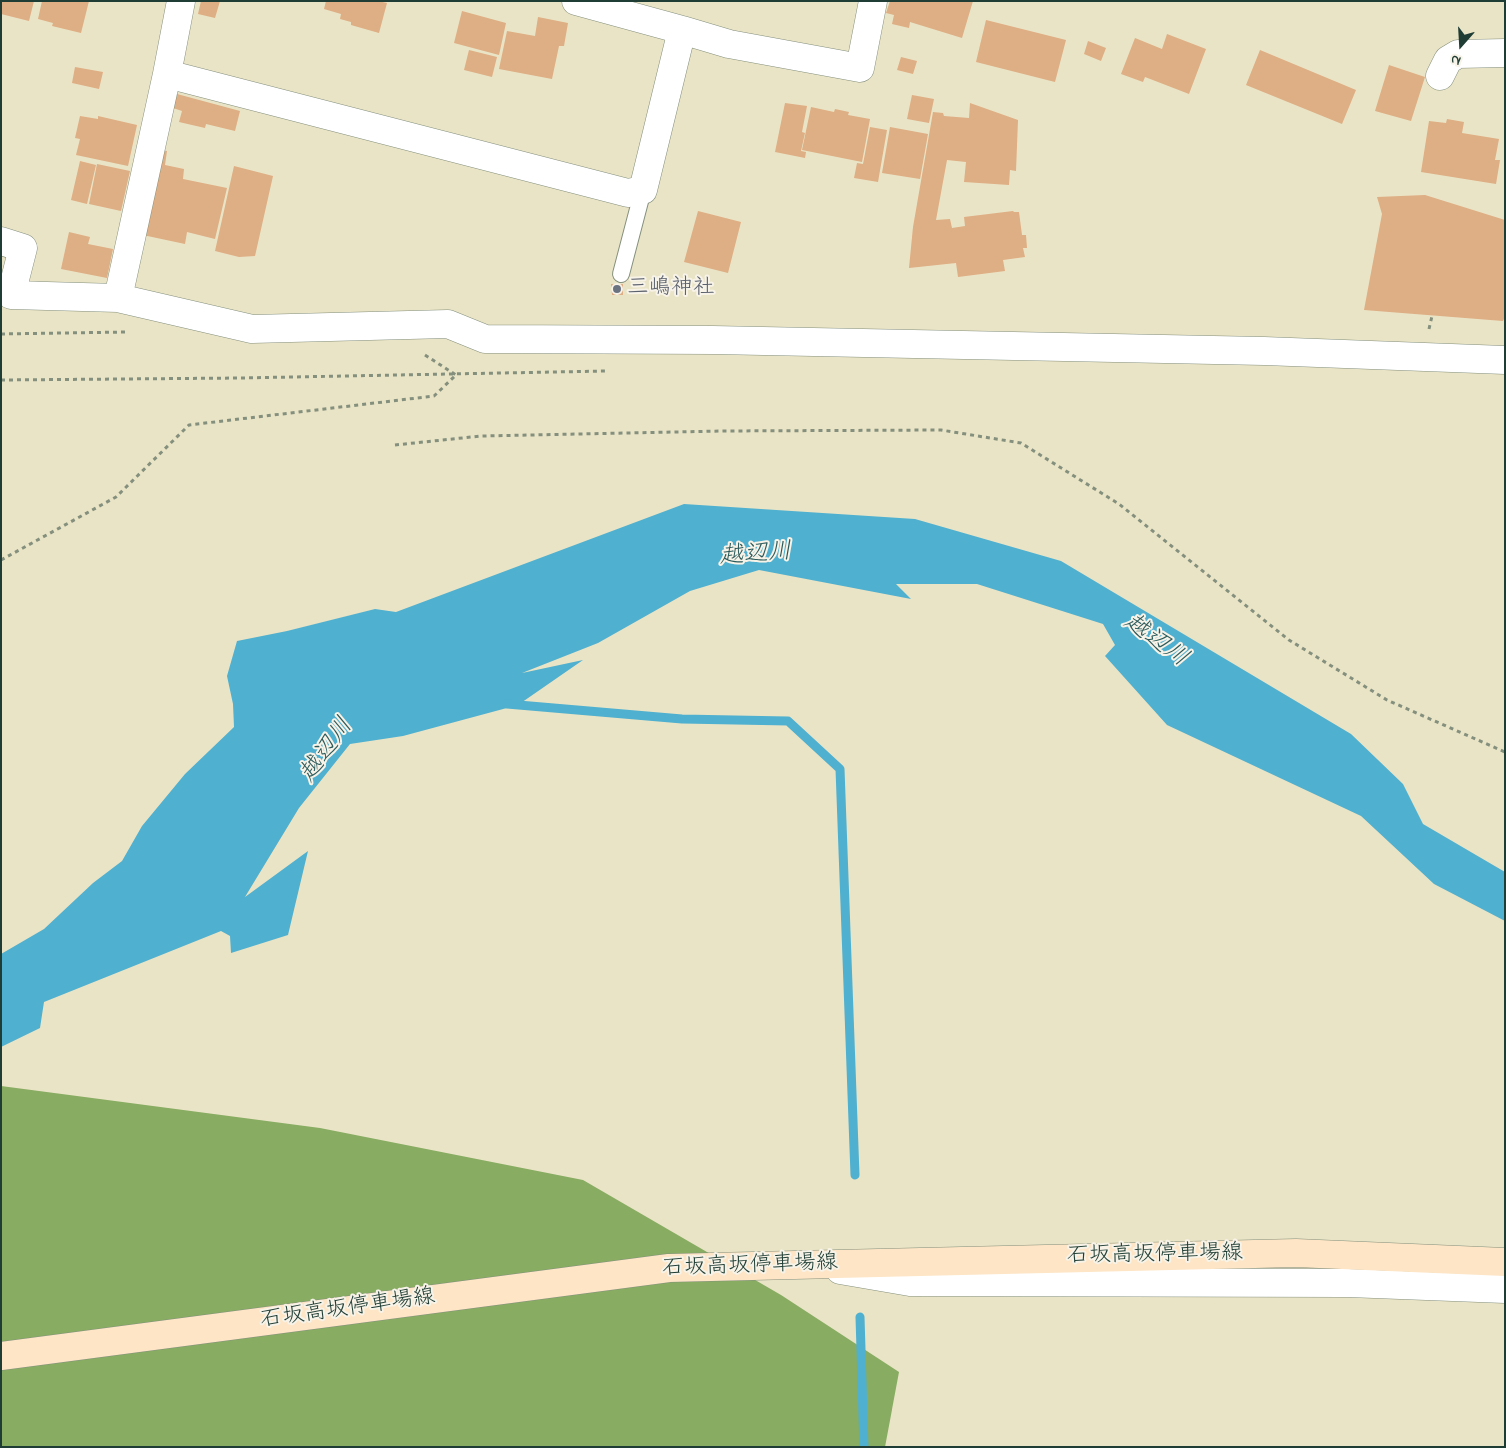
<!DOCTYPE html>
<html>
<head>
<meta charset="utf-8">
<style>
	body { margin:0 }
	#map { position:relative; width:1506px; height:1448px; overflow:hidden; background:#eae4c6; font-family:"Indie Flower",sans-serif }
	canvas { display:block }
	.frame { position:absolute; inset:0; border:2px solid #1f3d34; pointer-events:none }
	.north { position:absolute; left:1436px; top:20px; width:50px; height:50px; -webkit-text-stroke:4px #f7f3e8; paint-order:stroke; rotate:199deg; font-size:14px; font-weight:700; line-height:20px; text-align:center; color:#1f3d34 }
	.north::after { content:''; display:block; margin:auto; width:18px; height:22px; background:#1f3d34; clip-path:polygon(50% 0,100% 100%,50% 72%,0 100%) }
</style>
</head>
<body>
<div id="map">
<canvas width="1506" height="1448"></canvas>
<div class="frame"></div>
<div class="north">N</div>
</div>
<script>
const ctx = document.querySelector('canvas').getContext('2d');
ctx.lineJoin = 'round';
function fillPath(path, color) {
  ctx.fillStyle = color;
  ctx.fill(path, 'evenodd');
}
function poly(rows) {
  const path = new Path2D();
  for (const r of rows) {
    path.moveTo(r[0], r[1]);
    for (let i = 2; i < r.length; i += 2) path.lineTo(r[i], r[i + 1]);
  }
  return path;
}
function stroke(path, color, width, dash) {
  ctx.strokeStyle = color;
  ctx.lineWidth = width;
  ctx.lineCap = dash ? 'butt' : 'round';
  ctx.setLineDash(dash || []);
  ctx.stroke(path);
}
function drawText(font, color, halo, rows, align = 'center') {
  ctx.font = font + ' "Indie Flower","Klee One",sans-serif';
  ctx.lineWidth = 4;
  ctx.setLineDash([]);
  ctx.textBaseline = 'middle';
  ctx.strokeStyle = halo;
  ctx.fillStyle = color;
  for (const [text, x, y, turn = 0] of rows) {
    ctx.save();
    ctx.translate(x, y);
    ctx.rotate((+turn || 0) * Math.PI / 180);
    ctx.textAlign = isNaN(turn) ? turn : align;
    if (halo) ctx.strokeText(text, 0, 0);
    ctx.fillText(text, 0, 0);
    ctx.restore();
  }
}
fillPath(poly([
	[1,1086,320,1128,583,1180,781,1295,899,1372,885,1447,1,1447]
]), '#87ac62');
fillPath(poly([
	[684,504,915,519,1061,561,1351,734,1403,784,1423,824,1505,872,1505,921,1434,884,1361,816,1167,725,1105,656,1115,645,1103,624,977,584,896,584,911,599,759,570,690,591,598,643,522,673,583,660,518,705,403,736,350,744,299,808,245,897,308,851,288,935,231,953,230,936,221,931,44,1002,40,1028,1,1047,1,954,44,929,93,883,122,861,142,826,185,774,234,727,233,704,227,676,237,641,287,631,375,609,396,612]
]), '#50b0cf');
stroke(poly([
	[507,704,682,719,788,721,840,769,855,1175],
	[860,1317,864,1447]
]), '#50b0cf', 9);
fillPath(poly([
	[1,1,34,1,29,21,1,14],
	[42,1,89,1,81,33,52,26,53,23,38,19],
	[201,1,220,1,215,18,198,14],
	[326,1,378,1,387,3,379,33,351,25,351,22,340,19,341,14,324,9],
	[890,1,973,1,962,38,910,22,909,28,892,24,894,15,886,13],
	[462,11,506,23,499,55,454,43],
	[538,17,568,23,564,46,559,46,552,79,499,69,507,31,535,36],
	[986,20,1066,40,1055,82,976,62],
	[1167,34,1206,49,1189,94,1145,77,1143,82,1121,74,1135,38,1162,49],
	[1088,41,1106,48,1101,61,1084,54],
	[469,50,497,57,492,77,464,70],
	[1260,50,1356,90,1342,124,1246,85],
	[901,57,917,61,913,74,897,70],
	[1389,65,1425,77,1411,121,1375,111],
	[75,67,103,72,99,89,72,83],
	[177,94,240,111,235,131,206,124,205,128,179,122,182,111,173,108],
	[912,95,934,99,929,123,907,119],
	[785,103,807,106,802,132,805,133,801,151,806,152,805,158,775,152],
	[970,103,1018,120,1016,171,1010,170,1009,185,964,182,966,162,947,160,936,220,950,219,952,228,965,226,964,217,1013,211,1014,212,1019,212,1022,235,1026,235,1027,248,1023,248,1025,257,1003,260,1005,271,958,277,956,263,909,268,913,227,933,112,943,113,944,116,969,118],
	[811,107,834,112,835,109,849,112,848,115,870,119,862,162,802,150],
	[80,116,98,119,98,116,137,125,128,166,76,155,80,139,75,138],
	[1447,119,1464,122,1462,133,1499,139,1495,160,1500,160,1496,184,1421,172,1429,121,1446,123],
	[870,127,887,130,878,182,854,178,857,163,863,164],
	[890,127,928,134,920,179,882,173],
	[157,149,167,151,165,165,184,169,183,179,227,188,215,239,187,232,185,244,138,234],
	[80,161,96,165,87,204,71,200],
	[97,164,130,171,121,211,89,204],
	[234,166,273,176,255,256,239,257,215,251],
	[1425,195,1505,220,1505,317,1503,321,1364,310,1382,214,1377,197],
	[698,211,741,222,728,273,684,262],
	[69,232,90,237,88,244,113,249,107,278,61,269],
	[611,284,623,284,623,295,612,295]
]), '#deae84');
const service = poly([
	[621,274,643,190]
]);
const minor = poly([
	[181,1,167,74,628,193,643,190,682,30],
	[576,1,682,30,729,44,860,68,873,1],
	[1440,76,1448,60,1458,54,1505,53],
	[1,241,23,248,11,295,118,298,167,74],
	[118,298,252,329,448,324,485,339,713,340,1264,351,1505,360],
	[840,1270,910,1282,1348,1283,1505,1289]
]);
const secondary = poly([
	[1,1356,669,1268,1296,1253,1505,1262]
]);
stroke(service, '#84907d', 18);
stroke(minor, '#84907d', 29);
stroke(secondary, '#84907d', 29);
stroke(poly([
	[1429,329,1432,316],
	[1,334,126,332],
	[425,355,456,375],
	[1,380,240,378,606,371],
	[395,445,481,436,723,431,941,430,1021,443,1119,504,1289,640,1387,700,1505,752],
	[1,560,116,497,189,425,434,396,456,375]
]), '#84907d', 3, [4, 4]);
stroke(service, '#fff', 16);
stroke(minor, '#fff', 28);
stroke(secondary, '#fde5c5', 28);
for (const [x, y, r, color] of [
	[617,289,5,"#6b7280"]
]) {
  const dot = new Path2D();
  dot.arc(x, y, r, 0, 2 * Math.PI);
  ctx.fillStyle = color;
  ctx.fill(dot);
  stroke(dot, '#f7f3e8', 2);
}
drawText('22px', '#5b616d', '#f7f3e8', [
	["三嶋神社",627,289]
], 'left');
drawText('22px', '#1f3d34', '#f7f3e8', [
	["石坂高坂停車場線",1155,1256,-1],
	["石坂高坂停車場線",750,1267,-2],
	["石坂高坂停車場線",348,1310,-8]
]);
drawText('italic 24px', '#2b5a5b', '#f7f3e8', [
	["越辺川",756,556,-4],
	["越辺川",1155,642,36],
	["越辺川",328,751,-54]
]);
</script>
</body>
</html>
